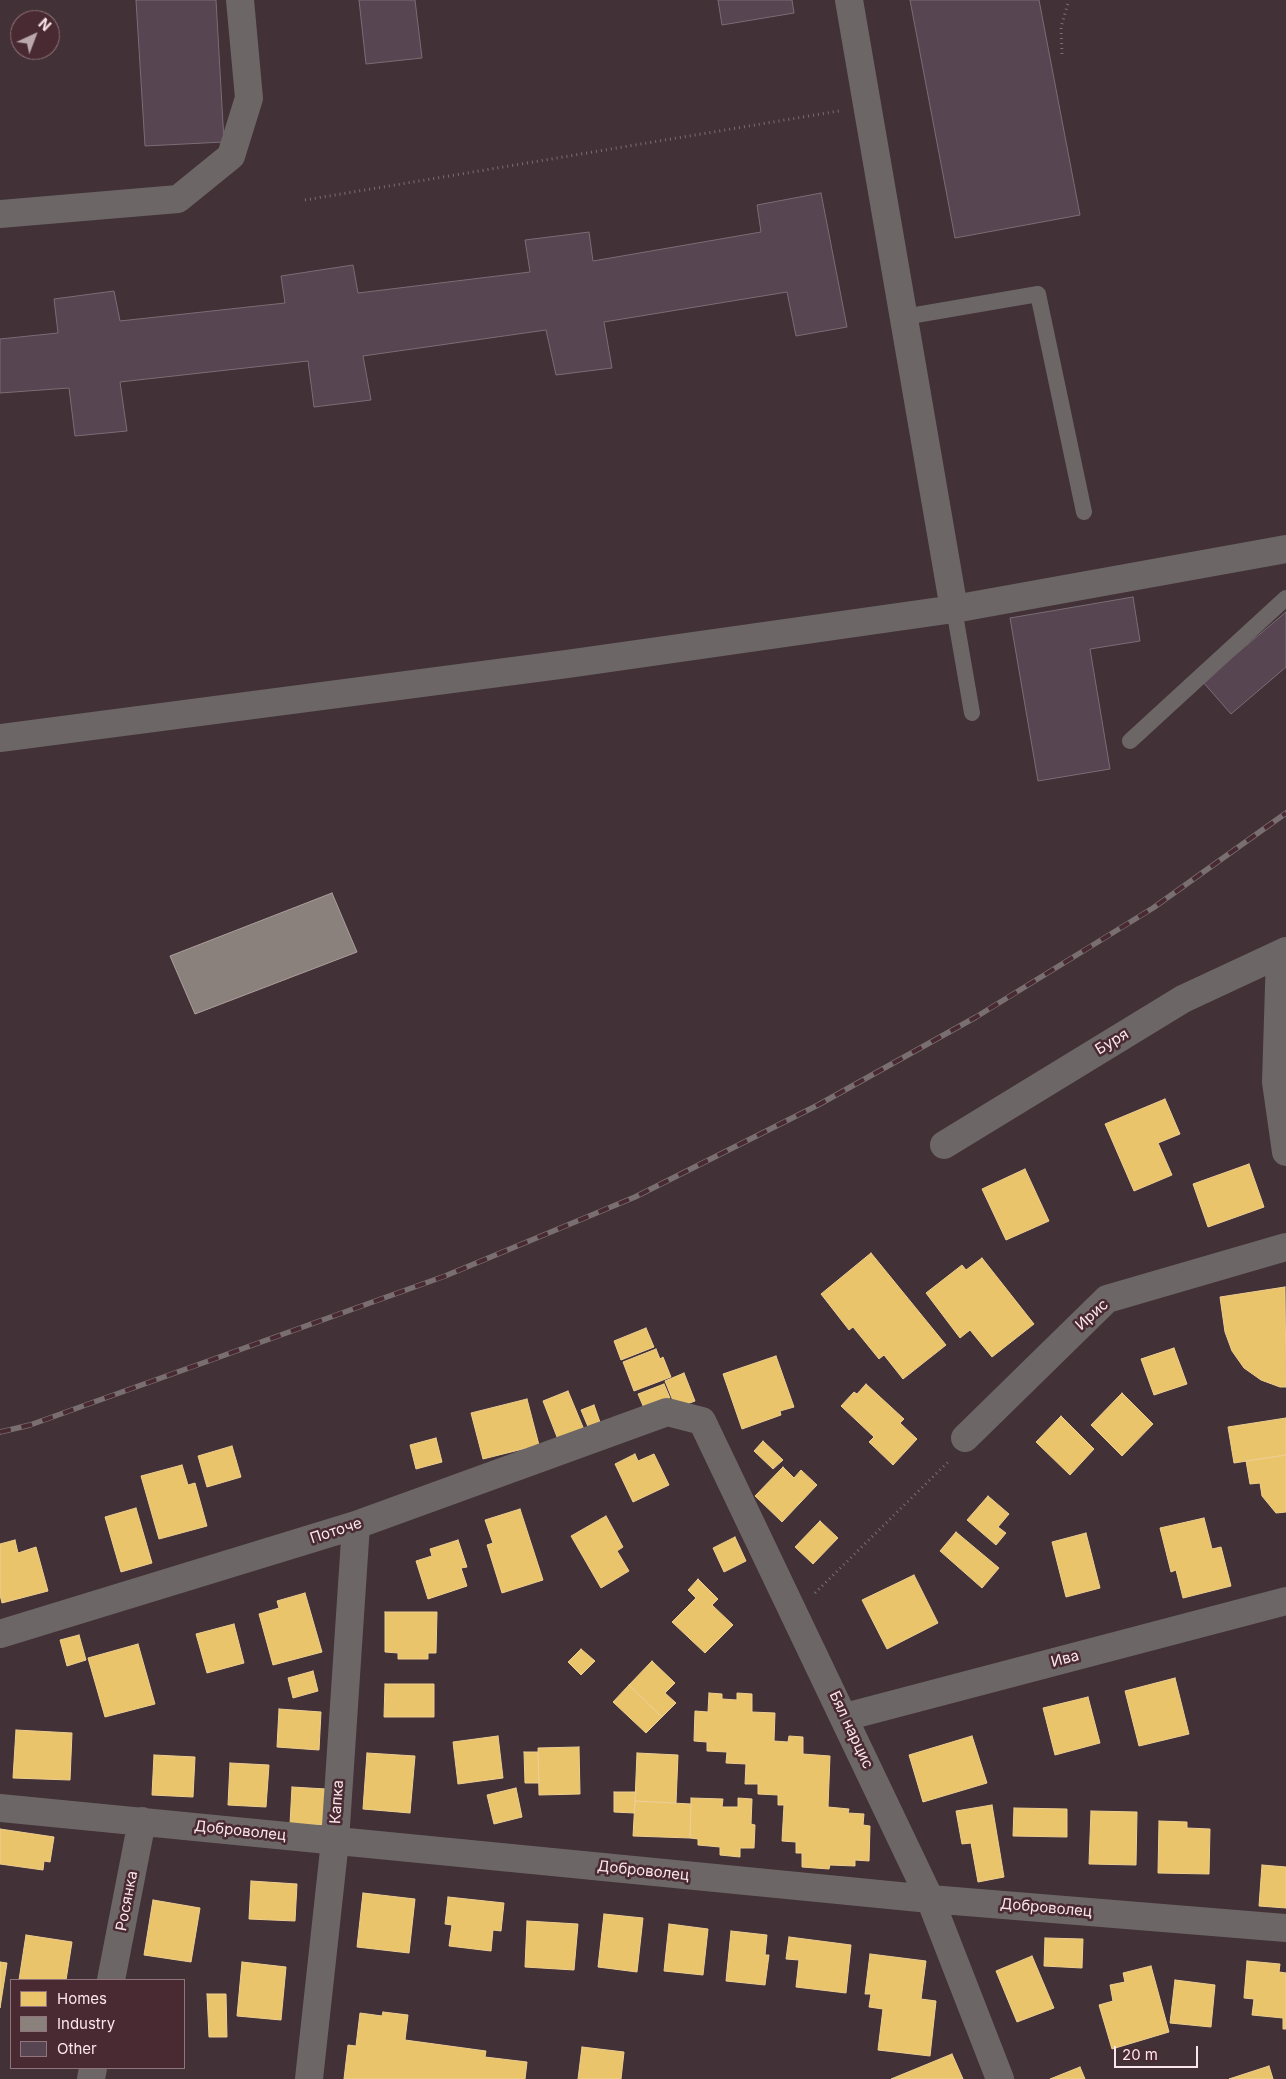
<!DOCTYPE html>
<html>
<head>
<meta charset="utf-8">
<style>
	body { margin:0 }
	#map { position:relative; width:1286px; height:2079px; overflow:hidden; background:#423136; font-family:Inter,sans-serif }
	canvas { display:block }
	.legend { position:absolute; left:10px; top:1979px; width:175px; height:90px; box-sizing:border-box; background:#492a32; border:1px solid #90757c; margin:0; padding:6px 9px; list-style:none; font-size:15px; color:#fbe6eb }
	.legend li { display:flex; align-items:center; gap:10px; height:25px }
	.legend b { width:25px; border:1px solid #90757c }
	.north { position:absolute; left:10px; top:10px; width:50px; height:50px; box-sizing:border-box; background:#492a32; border:1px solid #90757c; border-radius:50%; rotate:43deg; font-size:14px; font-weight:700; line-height:20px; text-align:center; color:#fbe6eb }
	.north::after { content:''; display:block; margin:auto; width:18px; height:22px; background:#baa7ac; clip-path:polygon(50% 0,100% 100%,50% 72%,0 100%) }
	.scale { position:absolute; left:1114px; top:2046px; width:84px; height:22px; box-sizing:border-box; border:2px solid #fbe6eb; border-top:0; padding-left:6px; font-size:15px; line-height:18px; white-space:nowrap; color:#fbe6eb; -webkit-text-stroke:4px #492a32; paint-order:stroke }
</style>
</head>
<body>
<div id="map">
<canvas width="1286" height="2079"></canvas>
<ul class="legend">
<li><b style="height:14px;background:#e9c46a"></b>Homes</li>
<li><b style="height:14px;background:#8a817c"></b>Industry</li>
<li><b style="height:14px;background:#574552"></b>Other</li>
</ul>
<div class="north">N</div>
<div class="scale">20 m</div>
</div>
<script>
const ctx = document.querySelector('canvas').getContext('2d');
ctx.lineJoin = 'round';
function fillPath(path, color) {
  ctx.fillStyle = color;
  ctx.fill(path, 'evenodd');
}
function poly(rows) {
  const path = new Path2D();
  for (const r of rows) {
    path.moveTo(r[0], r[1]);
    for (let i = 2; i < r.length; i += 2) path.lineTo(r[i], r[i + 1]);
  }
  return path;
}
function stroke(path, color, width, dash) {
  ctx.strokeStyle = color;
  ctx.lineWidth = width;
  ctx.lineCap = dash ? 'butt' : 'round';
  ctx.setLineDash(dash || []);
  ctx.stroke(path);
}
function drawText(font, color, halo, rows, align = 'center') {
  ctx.font = font + ' Inter,sans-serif';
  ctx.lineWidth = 5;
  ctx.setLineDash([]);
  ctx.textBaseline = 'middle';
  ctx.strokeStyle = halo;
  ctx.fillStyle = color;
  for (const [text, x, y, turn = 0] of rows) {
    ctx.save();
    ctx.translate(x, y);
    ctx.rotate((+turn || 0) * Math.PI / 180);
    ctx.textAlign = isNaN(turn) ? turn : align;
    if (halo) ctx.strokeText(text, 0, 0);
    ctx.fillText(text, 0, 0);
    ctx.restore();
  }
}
const homes = poly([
	[1165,1099,1180,1134,1158,1143,1172,1175,1134,1191,1105,1124,1165,1099],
	[1249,1164,1264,1207,1208,1227,1193,1184,1249,1164],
	[1025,1169,1049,1221,1006,1240,982,1189,1025,1169],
	[871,1253,946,1345,903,1379,884,1355,879,1359,853,1327,849,1330,821,1294,871,1253],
	[982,1258,1034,1324,992,1357,970,1330,960,1338,926,1293,962,1265,966,1270,982,1258],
	[1285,1287,1286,1387,1280,1387,1261,1380,1244,1368,1232,1351,1225,1332,1220,1297,1285,1287],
	[646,1328,654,1347,621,1360,614,1341,646,1328],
	[1174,1348,1187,1384,1154,1395,1141,1359,1174,1348],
	[656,1349,660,1359,663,1357,671,1377,634,1391,623,1362,656,1349],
	[776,1356,794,1407,780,1411,781,1415,742,1429,723,1374,776,1356],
	[684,1373,695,1401,676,1408,665,1381,684,1373],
	[664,1384,670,1398,644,1408,638,1394,664,1384],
	[866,1384,904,1419,900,1423,917,1439,893,1465,869,1442,874,1437,841,1406,854,1392,857,1394,866,1384],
	[568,1391,585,1432,559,1442,543,1401,568,1391],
	[1122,1393,1153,1424,1122,1456,1091,1425,1122,1393],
	[527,1399,539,1445,483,1459,471,1413,527,1399],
	[594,1405,601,1425,589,1429,581,1410,594,1405],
	[1061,1416,1094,1449,1070,1475,1036,1442,1061,1416],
	[1286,1418,1286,1455,1234,1463,1228,1427,1286,1418],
	[436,1438,442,1462,416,1469,410,1445,436,1438],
	[763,1441,783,1460,773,1469,754,1451,763,1441],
	[232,1446,241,1477,207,1487,198,1456,232,1446],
	[635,1454,638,1461,654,1454,669,1485,633,1502,615,1464,635,1454],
	[1286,1455,1286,1512,1276,1513,1262,1496,1260,1483,1250,1484,1246,1461,1286,1455],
	[182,1465,188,1485,195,1483,207,1526,159,1539,141,1476,182,1465],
	[783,1467,794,1478,801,1470,817,1485,782,1522,755,1496,783,1467],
	[988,1496,1009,1514,998,1527,1006,1533,996,1545,967,1520,988,1496],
	[136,1508,152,1563,121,1572,105,1517,136,1508],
	[520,1509,543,1580,502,1593,487,1545,493,1543,485,1520,520,1509],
	[606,1516,623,1547,617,1551,629,1571,601,1588,571,1536,606,1516],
	[1204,1518,1212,1549,1221,1547,1231,1586,1183,1598,1176,1570,1171,1572,1160,1528,1204,1518],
	[820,1521,838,1538,813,1564,795,1547,820,1521],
	[956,1532,999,1568,982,1588,940,1551,956,1532],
	[1086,1533,1100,1588,1066,1597,1052,1542,1086,1533],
	[735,1537,746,1561,724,1572,713,1548,735,1537],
	[15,1540,18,1553,36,1547,48,1591,2,1603,0,1595,0,1544,15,1540],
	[458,1540,467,1567,461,1568,467,1586,428,1599,416,1561,432,1556,430,1549,458,1540],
	[914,1575,938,1623,887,1649,862,1600,914,1575],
	[698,1579,718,1599,712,1605,733,1625,705,1653,672,1622,696,1598,688,1590,698,1579],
	[305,1593,322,1652,273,1665,259,1614,279,1608,277,1601,305,1593],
	[385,1612,437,1612,436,1653,428,1653,428,1659,398,1659,398,1653,385,1652,385,1612],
	[234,1624,244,1663,207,1673,196,1634,234,1624],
	[79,1635,86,1660,67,1666,60,1640,79,1635],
	[138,1644,155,1704,105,1717,88,1658,138,1644],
	[581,1649,595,1661,581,1675,568,1662,581,1649],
	[652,1661,675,1683,665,1693,676,1703,662,1717,629,1685,652,1661],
	[313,1671,318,1691,293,1698,288,1678,313,1671],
	[1175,1678,1189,1734,1139,1746,1125,1691,1175,1678],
	[385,1684,434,1684,434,1717,384,1717,385,1684],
	[629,1685,662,1717,646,1733,613,1702,629,1685],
	[709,1693,722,1694,722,1699,737,1700,737,1693,752,1694,752,1712,775,1713,774,1741,788,1742,789,1736,803,1737,803,1754,830,1756,828,1807,849,1809,848,1813,864,1814,863,1825,870,1826,869,1861,855,1860,855,1866,830,1865,829,1869,802,1867,802,1853,796,1853,796,1842,782,1841,784,1805,778,1805,778,1795,758,1794,758,1784,745,1784,746,1764,726,1763,727,1752,707,1751,707,1742,694,1741,695,1711,708,1712,709,1693],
	[1088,1697,1100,1743,1055,1755,1043,1708,1088,1697],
	[279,1709,321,1712,319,1750,277,1747,279,1709],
	[16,1730,72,1733,70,1780,13,1778,16,1730],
	[498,1736,503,1778,458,1784,453,1742,498,1736],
	[972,1736,987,1783,923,1802,909,1755,972,1736],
	[579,1747,580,1794,539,1795,538,1748,579,1747],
	[524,1752,538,1752,539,1783,525,1783,524,1752],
	[367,1753,415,1756,410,1813,363,1809,367,1753],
	[637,1753,678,1755,676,1803,635,1801,637,1753],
	[154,1755,195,1757,193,1797,152,1795,154,1755],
	[230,1763,269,1765,266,1807,228,1805,230,1763],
	[292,1787,326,1789,324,1825,290,1824,292,1787],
	[516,1788,522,1817,494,1824,487,1795,516,1788],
	[614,1792,636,1792,634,1813,614,1812,614,1792],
	[691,1798,723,1799,722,1807,738,1807,738,1798,752,1799,751,1824,755,1825,754,1848,740,1848,740,1857,720,1855,720,1847,698,1845,698,1839,690,1838,691,1798],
	[635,1801,691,1804,690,1838,633,1836,635,1801],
	[992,1805,1004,1877,978,1882,971,1843,962,1844,956,1811,992,1805],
	[1014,1808,1067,1809,1067,1837,1013,1836,1014,1808],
	[1091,1811,1137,1812,1136,1865,1089,1864,1091,1811],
	[1159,1821,1187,1822,1187,1828,1210,1829,1209,1874,1158,1873,1159,1821],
	[0,1829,54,1837,50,1862,44,1861,43,1870,0,1864,0,1829],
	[1262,1865,1286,1867,1286,1908,1259,1906,1262,1865],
	[251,1881,297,1884,295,1921,249,1919,251,1881],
	[363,1893,415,1899,409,1953,357,1947,363,1893],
	[448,1897,504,1903,501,1931,493,1930,491,1951,449,1946,452,1925,445,1924,448,1897],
	[153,1900,200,1908,191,1962,144,1955,153,1900],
	[604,1914,643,1918,637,1972,598,1967,604,1914],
	[527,1921,578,1924,574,1970,525,1967,527,1921],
	[669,1924,708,1929,703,1975,664,1971,669,1924],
	[731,1931,767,1935,765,1955,769,1955,765,1985,726,1981,731,1931],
	[26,1935,72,1942,66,1980,19,1980,26,1935],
	[789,1937,851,1945,846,1993,796,1987,799,1960,786,1959,789,1937],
	[1045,1938,1083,1939,1082,1968,1044,1966,1045,1938],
	[870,1954,926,1961,921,1999,936,2001,930,2056,878,2050,883,2009,869,2007,871,1994,865,1994,870,1954],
	[1032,1956,1054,2008,1017,2022,996,1971,1032,1956],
	[1247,1961,1280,1964,1279,1972,1286,1973,1286,2029,1283,2029,1283,2018,1252,2015,1254,1999,1244,1998,1247,1961],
	[0,1962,7,1963,0,2008,0,1962],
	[242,1962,286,1967,281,2020,237,2016,242,1962],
	[1151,1966,1169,2032,1112,2049,1099,2005,1113,2001,1110,1985,1125,1982,1123,1973,1151,1966],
	[1175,1980,1215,1985,1211,2027,1170,2023,1175,1980],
	[207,1994,226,1994,227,2037,209,2037,207,1994],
	[383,2012,408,2015,405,2040,486,2051,485,2057,527,2062,525,2079,344,2079,348,2045,356,2046,360,2013,382,2016,383,2012],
	[582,2047,624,2052,621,2079,578,2079,582,2047],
	[952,2054,963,2079,891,2079,952,2054],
	[1269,2066,1273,2079,1229,2079,1269,2066],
	[1080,2067,1085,2079,1050,2079,1080,2067]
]);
fillPath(homes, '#e9c46a');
stroke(homes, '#eece91', 1);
const industry = poly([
	[332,893,357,952,195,1014,170,956,332,893]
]);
fillPath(industry, '#8a817c');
stroke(industry, '#ac9f9d', 1);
const building = poly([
	[136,0,216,0,224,142,145,146,136,0],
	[359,0,415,0,422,58,366,64,359,0],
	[718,0,792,0,794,13,722,25,718,0],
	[910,0,1039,0,1080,215,955,238,910,0],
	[821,193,847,327,796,336,787,292,604,322,612,368,556,375,546,330,363,356,371,400,314,407,308,361,120,382,127,431,75,436,69,388,0,393,0,339,58,333,54,299,114,291,120,321,285,303,281,276,353,265,358,293,530,272,525,240,589,232,593,261,761,232,757,205,821,193],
	[1133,597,1140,641,1090,649,1110,769,1038,781,1010,618,1133,597],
	[1286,612,1286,667,1231,714,1203,682,1286,612]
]);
fillPath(building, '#574552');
stroke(building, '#7a6d74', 1);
stroke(poly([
	[1062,54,1061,27,1069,0],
	[305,200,839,111],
	[815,1593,949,1461]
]), '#787071', 3, [1, 4]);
stroke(poly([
	[904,317,1038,294,1084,512],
	[954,609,972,713],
	[1130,741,1286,598]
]), '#6c6666', 16);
stroke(poly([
	[849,0,954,609],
	[0,214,178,199,231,156,249,98,240,0],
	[0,738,567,664,954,609,1286,549],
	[1280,955,1276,1082,1286,1152],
	[944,1145,1183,999,1286,951],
	[965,1438,1107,1299,1286,1247],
	[0,1634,356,1525,667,1412,702,1421,930,1899,1000,2079],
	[845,1717,1286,1601],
	[0,1808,930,1899,1286,1928],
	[111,1980,142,1821],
	[91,2079,93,2068],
	[309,2079,335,1841,356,1525]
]), '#6c6666', 28);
const rail = poly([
	[0,1432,30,1425,445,1276,635,1197,818,1105,976,1017,1153,908,1286,813]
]);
stroke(rail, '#796f71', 5.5);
stroke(rail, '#492a32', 4, [11]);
drawText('15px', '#fbe6eb', '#492a32', [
	["Буря",1112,1042,-31],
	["Ирис",1092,1315,-42],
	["Поточе",336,1531,-18],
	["Ива",1065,1659,-15],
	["Бял нарцис",851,1730,65],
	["Капка",337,1802,-86],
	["Доброволец",240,1831,6],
	["Доброволец",643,1871,6],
	["Росянка",127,1901,-79],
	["Доброволец",1046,1908,5]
]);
</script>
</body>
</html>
